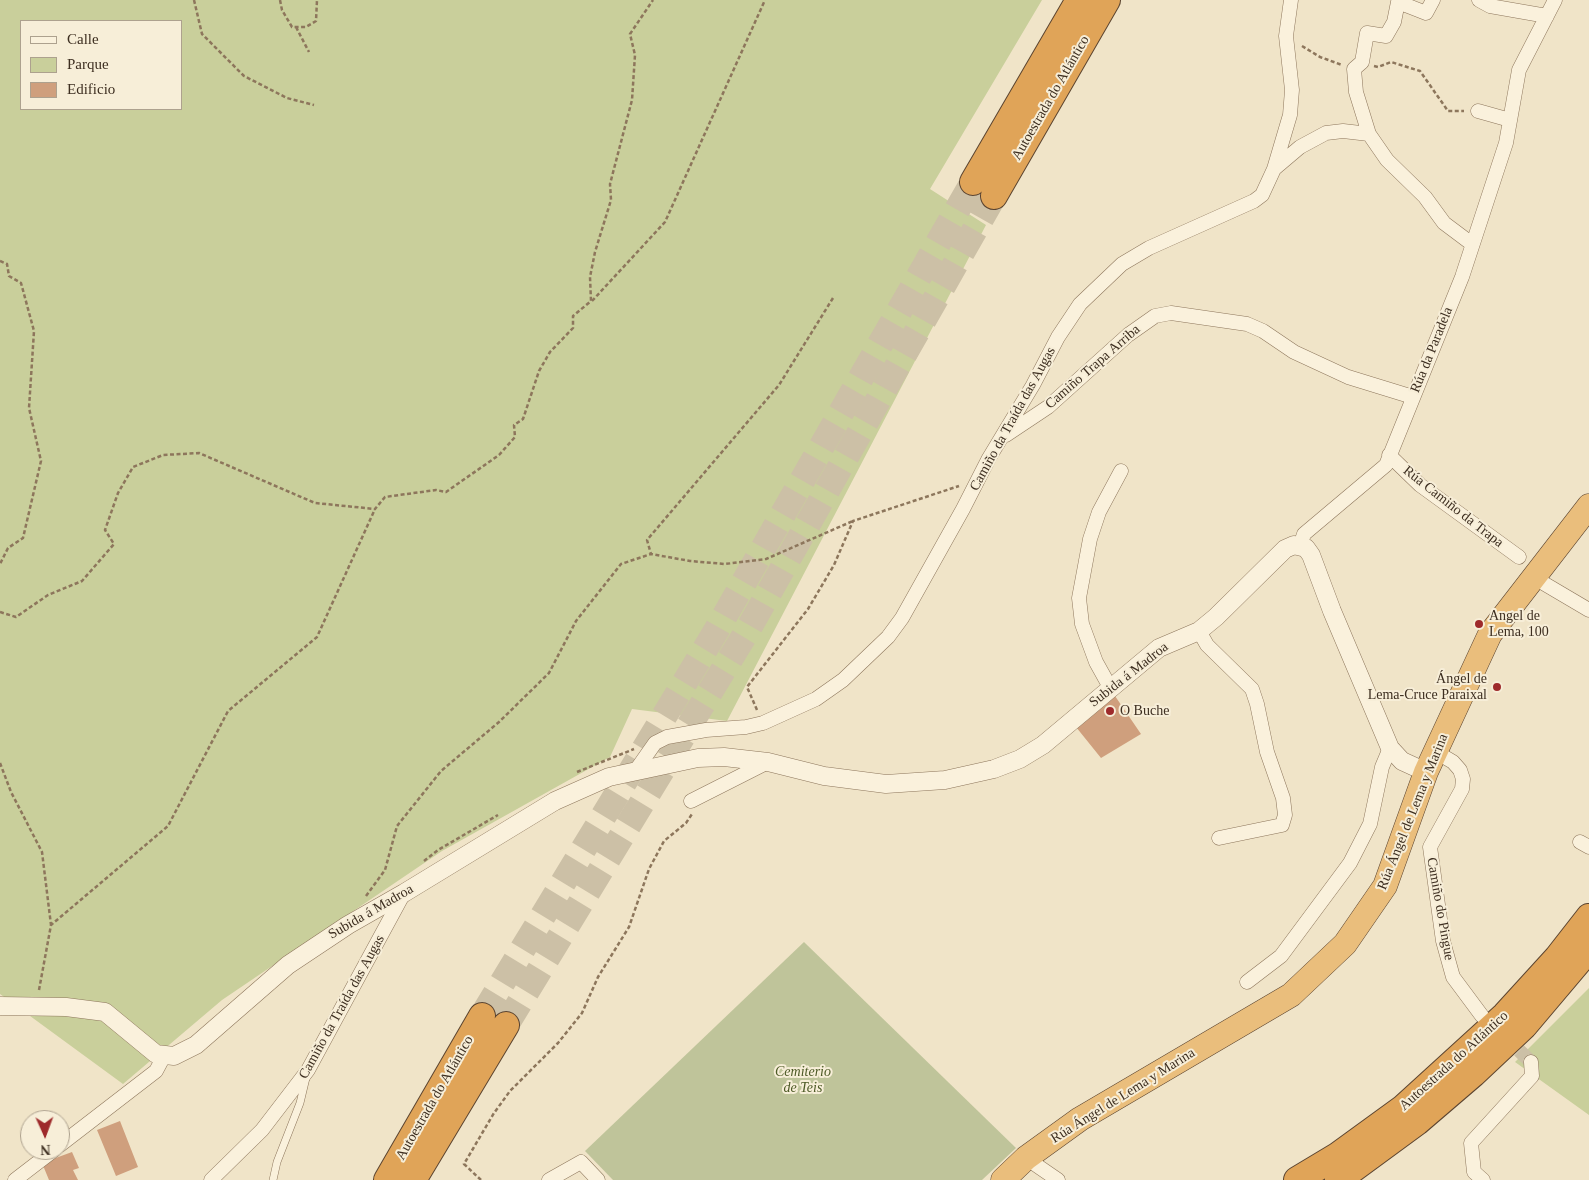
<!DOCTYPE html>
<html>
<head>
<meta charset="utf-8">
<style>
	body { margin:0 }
	#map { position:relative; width:1589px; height:1180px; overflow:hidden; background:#f0e4c8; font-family:"Times New Roman",serif }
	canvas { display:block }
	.legend { position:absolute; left:20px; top:20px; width:162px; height:90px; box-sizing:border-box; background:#f7eed8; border:1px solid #ada18e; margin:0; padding:6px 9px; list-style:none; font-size:15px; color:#3d2e20 }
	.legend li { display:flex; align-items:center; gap:10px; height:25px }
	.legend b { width:25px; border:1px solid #ada18e }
	.north { position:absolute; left:20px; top:1110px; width:50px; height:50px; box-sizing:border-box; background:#f7eed8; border:1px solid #ada18e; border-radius:50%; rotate:178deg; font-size:14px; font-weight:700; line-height:20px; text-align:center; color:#3d2e20 }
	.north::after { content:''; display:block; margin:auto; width:18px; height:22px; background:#9e2a2b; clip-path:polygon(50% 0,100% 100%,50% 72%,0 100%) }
</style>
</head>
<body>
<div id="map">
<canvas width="1589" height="1180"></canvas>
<ul class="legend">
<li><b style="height:6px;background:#faf1dc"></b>Calle</li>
<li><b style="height:14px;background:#c9cf9b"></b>Parque</li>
<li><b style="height:14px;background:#cf9f7d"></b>Edificio</li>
</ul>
<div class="north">N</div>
</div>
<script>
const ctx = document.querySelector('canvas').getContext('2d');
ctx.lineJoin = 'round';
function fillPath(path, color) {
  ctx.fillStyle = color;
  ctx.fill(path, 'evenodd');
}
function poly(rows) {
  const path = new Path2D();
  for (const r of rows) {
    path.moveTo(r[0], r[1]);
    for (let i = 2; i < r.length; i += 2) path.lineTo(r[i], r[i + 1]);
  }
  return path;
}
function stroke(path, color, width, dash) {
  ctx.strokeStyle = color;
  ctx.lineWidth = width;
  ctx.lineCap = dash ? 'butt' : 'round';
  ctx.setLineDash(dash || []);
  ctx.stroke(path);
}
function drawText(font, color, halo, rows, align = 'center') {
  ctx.font = font + ' "Times New Roman",serif';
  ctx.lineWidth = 4;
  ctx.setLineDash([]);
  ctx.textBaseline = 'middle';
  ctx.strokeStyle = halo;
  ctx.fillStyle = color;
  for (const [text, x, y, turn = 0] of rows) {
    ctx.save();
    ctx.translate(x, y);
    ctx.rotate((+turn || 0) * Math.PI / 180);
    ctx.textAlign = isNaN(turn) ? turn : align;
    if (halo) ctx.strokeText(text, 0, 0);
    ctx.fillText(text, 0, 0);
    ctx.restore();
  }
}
fillPath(poly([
	[0,0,1042,0,930,189,986,225,727,721,632,709,610,757,442,851,222,1000,123,1084,0,994],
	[21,21,181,21,181,109,21,109],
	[1589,988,1589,1115,1515,1062]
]), '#c9cf9b');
fillPath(poly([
	[804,942,1016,1148,982,1180,613,1180,585,1151]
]), '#bfc49a');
fillPath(poly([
	[1115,696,1141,734,1101,758,1076,727],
	[120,1121,138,1167,116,1176,97,1130],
	[72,1152,79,1168,73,1170,78,1180,49,1180,42,1163]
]), '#cf9f7d');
stroke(poly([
	[1504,1036,1531,1062]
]), '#ccc0a6', 14, [14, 7]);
stroke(poly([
	[482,1016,716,631,973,182],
	[506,1025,746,633,994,196]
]), '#ccc0a6', 26, [26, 13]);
const service = poly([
	[273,1180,277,1162,300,1103,306,1078]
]);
const minor = poly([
	[1433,0,1426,13,1398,2,1394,22,1386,36,1367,33,1362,62,1354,69,1356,92,1369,134,1387,160,1425,197,1444,223,1472,244],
	[1479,0,1490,6,1547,16],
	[1478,111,1510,120],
	[1274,169,1300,147,1326,133,1343,131,1369,134],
	[1006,435,1048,407,1128,335,1155,316,1171,313,1247,324,1263,331,1294,352,1348,377,1413,397],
	[1389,455,1420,485,1519,557],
	[1300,546,1304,534,1386,465,1462,277,1506,143,1519,70,1555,0],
	[1533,577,1589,610],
	[1199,631,1207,645,1252,689,1257,704,1267,752,1283,798,1285,815,1282,825,1219,838],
	[1111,689,1096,662,1082,624,1079,598,1090,539,1099,512,1121,471],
	[1436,752,1453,762,1460,770,1463,779,1462,789,1430,847,1443,941,1453,977,1482,1016],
	[636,770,655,743,667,737,706,730,746,727,763,723,816,699,843,680,888,637,902,618,963,509,989,458,1033,385,1058,337,1080,304,1122,264,1149,248,1254,201,1262,195,1274,169,1290,115,1292,90,1286,36,1291,0],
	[691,801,768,762],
	[1580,842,1589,847],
	[1247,982,1281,956,1350,863,1370,824,1382,767,1390,748],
	[60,1145,156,1071,164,1056],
	[1026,1158,1058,1180],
	[15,1180,54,1150],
	[211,1180,262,1130,308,1070,404,893],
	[549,1180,581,1162,598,1180],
	[1483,1180,1474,1172,1471,1143,1532,1076,1531,1062]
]);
const tertiary = poly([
	[0,1006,66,1007,105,1012,156,1054,174,1056,196,1045,288,965,348,925,404,893,555,801,609,777,698,758,724,757,768,762,824,776,886,784,945,780,994,769,1020,759,1043,745,1159,648,1199,631,1216,617,1285,549,1294,545,1306,548,1311,555,1332,611,1390,748,1402,761,1426,772]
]);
const trunk = poly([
	[1003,1180,1026,1158,1080,1119,1291,995,1345,944,1385,886,1426,772,1490,634,1589,506]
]);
const motorway = poly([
	[973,182,1079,0],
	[994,196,1107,0],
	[387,1180,482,1016],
	[413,1180,506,1025],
	[1297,1180,1337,1156,1403,1108,1505,1015,1557,958,1589,917],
	[1338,1180,1417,1122,1473,1074,1524,1026,1589,949]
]);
stroke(service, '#8d765c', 8);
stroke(minor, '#8d765c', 15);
stroke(tertiary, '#8d765c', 19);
stroke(trunk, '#5b4430', 25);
stroke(motorway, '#5b4430', 28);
stroke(poly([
	[194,0,202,34,244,76,287,98,314,105],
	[280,0,282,10,292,27,306,27,316,21,317,0],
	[296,27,309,52],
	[1302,46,1320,57,1342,65],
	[1374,66,1378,67,1391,62,1420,71,1448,111,1464,111],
	[0,261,7,264,9,276,21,283,34,331,29,408,41,461,23,538,8,548,0,564],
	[833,298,779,385,647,540,651,554,690,561,725,564,766,559,853,521],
	[592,301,665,222,765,0],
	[0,612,16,617,48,595,82,581,114,544,105,530,118,493,133,467,163,455,199,453,315,503,375,509,385,497,436,490,446,492,499,455,515,437,514,425,523,419,539,371,550,352,573,328,573,316,591,301,590,277,595,252,611,200,610,184,632,100,635,55,630,34,653,0],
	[757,710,747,687,808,609,834,565,853,521,959,486],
	[0,763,11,792,42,852,51,925],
	[577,772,634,749],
	[424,861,438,850,498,815],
	[366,896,385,870,397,826,441,771,499,722,549,673,576,621,621,564,651,554],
	[39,990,51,925,168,826,228,711,317,637,375,509],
	[481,1180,464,1164,494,1113,510,1091,558,1043,582,1013,598,977,629,927,649,869,664,841,686,823,692,814]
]), '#8d765c', 2.5, [4, 2.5]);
stroke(service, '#faf1dc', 7);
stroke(minor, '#faf1dc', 14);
stroke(tertiary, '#faf1dc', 18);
stroke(trunk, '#eabe7c', 24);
stroke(motorway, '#e0a458', 26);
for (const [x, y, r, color] of [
	[1479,624,5,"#9e2a2b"],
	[1497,687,5,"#9e2a2b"],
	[1110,711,5,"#9e2a2b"]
]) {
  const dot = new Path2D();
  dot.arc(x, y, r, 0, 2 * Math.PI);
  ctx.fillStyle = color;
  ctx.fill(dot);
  stroke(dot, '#f7eed8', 2);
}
drawText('14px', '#3d2e20', '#f7eed8', [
	["Autoestrada do Atlántico",1051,98,-60],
	["Rúa da Paradela",1432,350,-68],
	["Camiño Trapa Arriba",1093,367,-41],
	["Camiño da Traída das Augas",1013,419,-61],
	["Rúa Camiño da Trapa",1453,507,38],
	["Subida á Madroa",1129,675,-38],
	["Rúa Ángel de Lema y Marina",1413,812,-68],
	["Camiño do Pingue",1440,909,80],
	["Subida á Madroa",371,912,-30],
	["Camiño da Traída das Augas",342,1007,-61],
	["Autoestrada do Atlántico",1454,1061,-42],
	["Rúa Ángel de Lema y Marina",1123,1096,-32],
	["Autoestrada do Atlántico",435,1098,-60]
]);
drawText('14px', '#3d2e20', '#f7eed8', [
	["Angel de",1489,616],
	["Lema, 100",1489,632],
	["Ángel de",1487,679,"right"],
	["Lema-Cruce Paraixal",1487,695,"right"],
	["O Buche",1120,711]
], 'left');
drawText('italic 14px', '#4d5a26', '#f7eed8', [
	["Cemiterio",803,1072],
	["de Teis",803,1088]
]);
</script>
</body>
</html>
